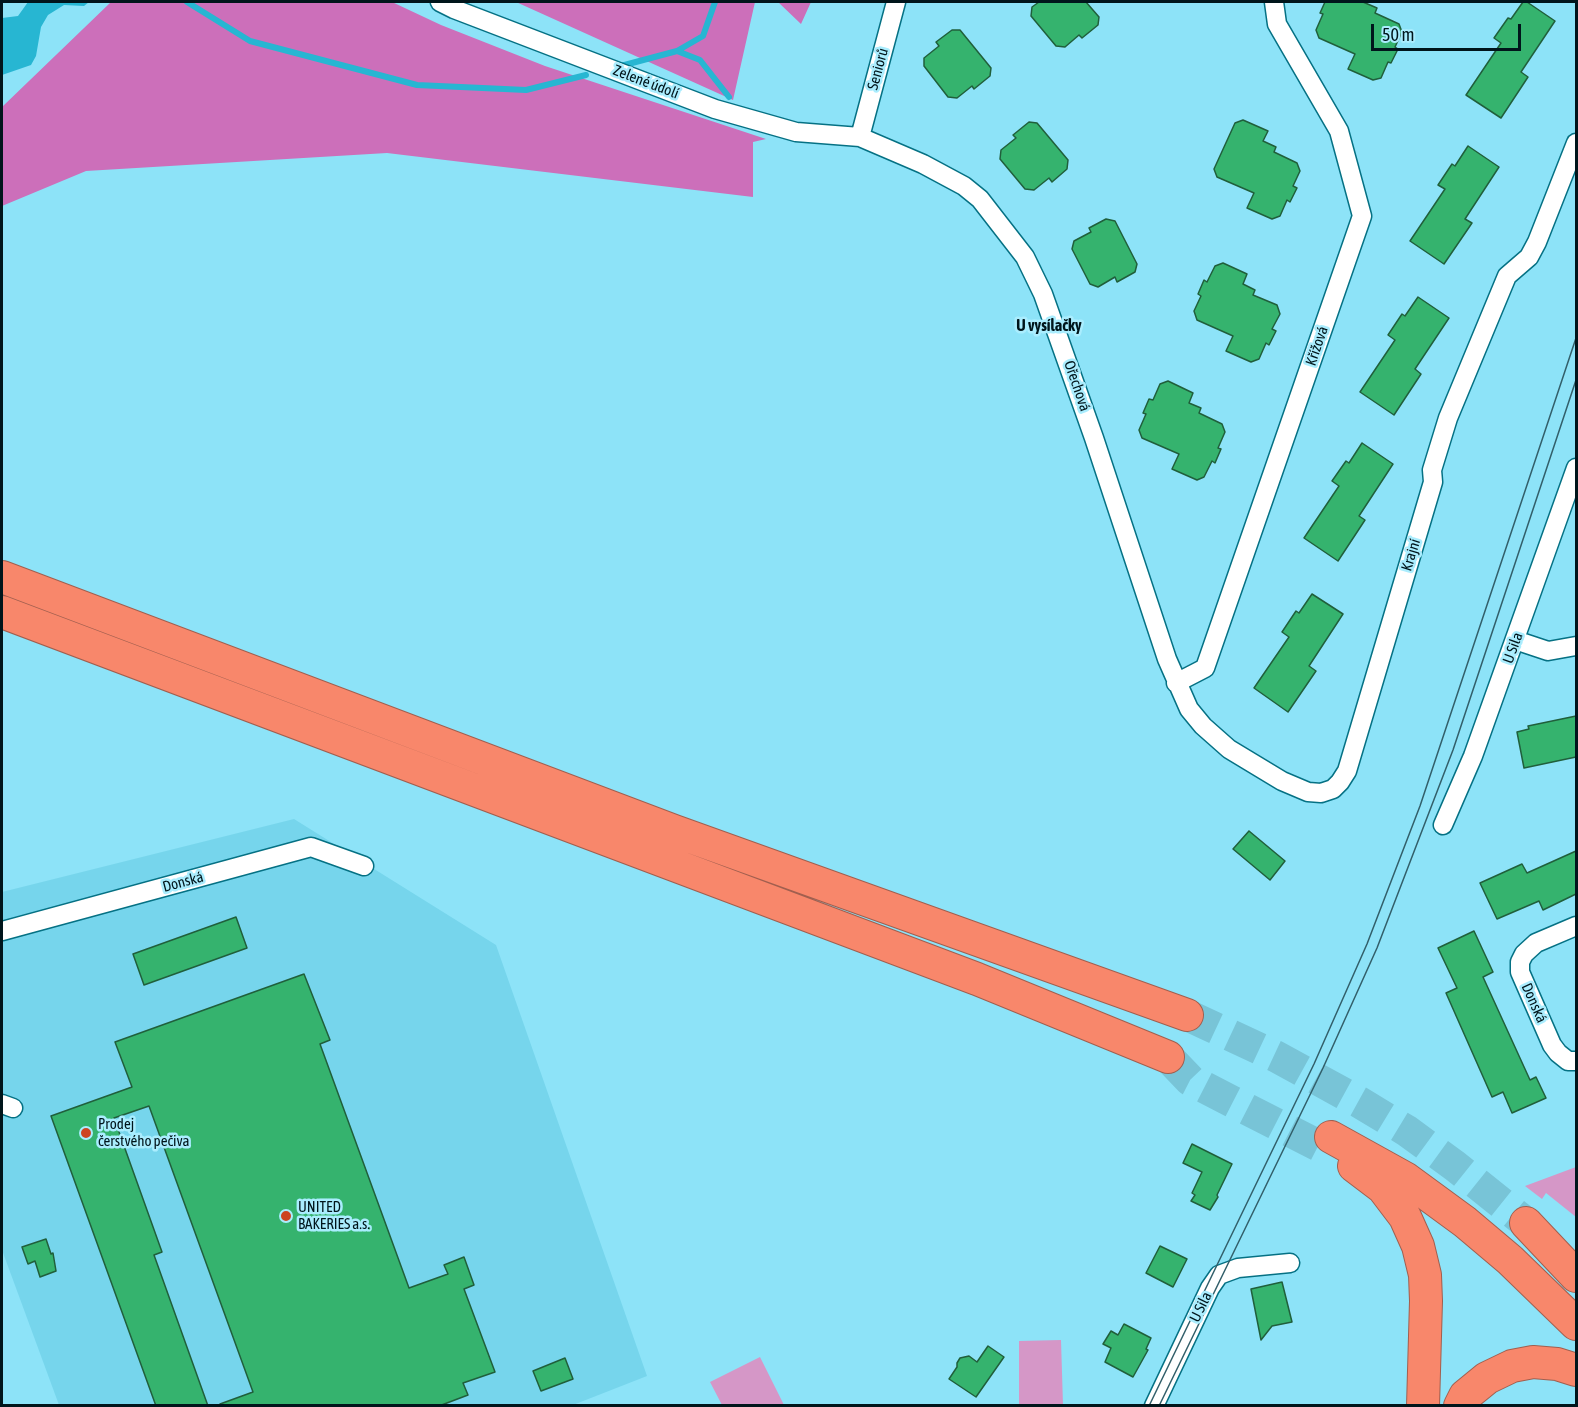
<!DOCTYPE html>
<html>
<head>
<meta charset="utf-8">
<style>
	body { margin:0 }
	#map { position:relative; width:1578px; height:1407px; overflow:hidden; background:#8de3f8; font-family:"Asap Condensed",sans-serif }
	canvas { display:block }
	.frame { position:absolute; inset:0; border:3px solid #00151b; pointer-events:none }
	.scale { position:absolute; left:1371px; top:24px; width:150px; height:27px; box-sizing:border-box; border:3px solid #00151b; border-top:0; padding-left:8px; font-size:18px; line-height:21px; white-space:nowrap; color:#00151b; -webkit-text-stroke:4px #aaedfe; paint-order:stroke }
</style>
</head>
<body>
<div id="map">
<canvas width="1578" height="1407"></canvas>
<div class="frame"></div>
<div class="scale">50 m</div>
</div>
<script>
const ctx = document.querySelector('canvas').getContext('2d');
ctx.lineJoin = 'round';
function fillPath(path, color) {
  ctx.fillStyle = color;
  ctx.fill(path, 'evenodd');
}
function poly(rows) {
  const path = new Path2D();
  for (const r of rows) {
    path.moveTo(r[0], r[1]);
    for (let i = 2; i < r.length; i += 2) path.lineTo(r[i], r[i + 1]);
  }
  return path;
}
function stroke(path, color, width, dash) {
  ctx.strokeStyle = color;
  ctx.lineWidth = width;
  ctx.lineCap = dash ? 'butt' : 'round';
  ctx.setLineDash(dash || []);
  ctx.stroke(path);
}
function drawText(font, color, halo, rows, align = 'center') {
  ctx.font = font + ' "Asap Condensed",sans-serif';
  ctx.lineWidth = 5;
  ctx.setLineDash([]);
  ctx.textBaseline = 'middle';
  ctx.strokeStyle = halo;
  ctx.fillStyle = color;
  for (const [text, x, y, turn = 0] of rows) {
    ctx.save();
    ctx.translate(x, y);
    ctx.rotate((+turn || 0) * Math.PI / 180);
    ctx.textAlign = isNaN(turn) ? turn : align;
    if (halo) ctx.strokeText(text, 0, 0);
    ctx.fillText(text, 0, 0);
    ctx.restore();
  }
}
fillPath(poly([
	[294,819,496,945,647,1376,573,1405,59,1405,2,1250,2,892]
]), '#76d5ec');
fillPath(poly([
	[1576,1167,1576,1217,1546,1193,1542,1199,1525,1186],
	[1061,1340,1063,1405,1019,1405,1019,1341],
	[760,1357,784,1405,722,1405,710,1382]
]), '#d597c7');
fillPath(poly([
	[111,2,392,2,441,25,545,66,766,139,753,142,753,197,387,153,86,171,2,206,2,107],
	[516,2,755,2,733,100],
	[778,2,811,2,801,24]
]), '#cc6fba');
fillPath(poly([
	[28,2,89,2,84,6,64,5,48,15,41,27,36,56,31,65,2,75,2,18,18,16]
]), '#27b6d2');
stroke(poly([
	[187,2,250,41,417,85,526,90,586,75],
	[677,51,703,36,715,2],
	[617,67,677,51,700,60,729,97]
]), '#27b6d2', 6);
const building = poly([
	[1039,2,1086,2,1099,17,1098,25,1082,38,1079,35,1065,47,1056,46,1031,16,1032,7,1039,2],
	[1325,2,1363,2,1377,8,1375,13,1399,24,1402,32,1395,47,1398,49,1391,63,1388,62,1381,78,1373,80,1348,69,1355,54,1319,38,1316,30,1323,14,1320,13,1325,2],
	[1523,2,1527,2,1555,21,1521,72,1528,77,1501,118,1466,95,1501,43,1494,38,1508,18,1511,19,1523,2],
	[952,30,960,30,991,68,990,76,974,89,972,86,957,98,948,97,924,66,924,58,939,46,936,42,952,30],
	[1243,120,1268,131,1263,141,1276,147,1274,152,1297,163,1300,171,1293,186,1297,188,1290,202,1287,200,1280,216,1272,219,1247,208,1254,193,1217,177,1214,169,1235,123,1243,120],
	[1029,122,1037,123,1068,160,1067,169,1052,182,1049,178,1034,190,1025,189,1000,159,1001,150,1016,138,1013,135,1029,122],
	[1468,146,1499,167,1465,219,1472,223,1444,264,1410,241,1445,189,1438,185,1452,164,1455,166,1468,146],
	[1106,219,1115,221,1137,264,1135,272,1117,282,1115,277,1098,287,1090,284,1072,249,1074,241,1091,232,1089,228,1106,219],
	[1223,263,1247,274,1243,284,1255,290,1253,295,1277,305,1280,314,1272,329,1276,331,1269,345,1266,343,1259,359,1251,362,1226,351,1233,336,1197,320,1194,311,1201,296,1198,294,1204,280,1207,282,1215,266,1223,263],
	[1418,297,1449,318,1415,369,1421,374,1394,415,1360,392,1395,340,1388,335,1402,314,1405,316,1418,297],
	[1168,381,1193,393,1189,403,1201,408,1199,413,1222,424,1225,432,1218,448,1221,449,1215,463,1212,461,1204,477,1197,480,1172,469,1179,454,1142,438,1139,430,1146,414,1143,413,1149,399,1153,400,1160,384,1168,381],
	[1362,443,1393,464,1359,516,1365,520,1338,561,1304,538,1339,486,1332,481,1346,461,1349,463,1362,443],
	[1312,594,1343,614,1309,666,1316,671,1288,712,1254,688,1289,637,1282,632,1296,611,1299,613,1312,594],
	[1576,716,1576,757,1524,768,1517,732,1529,729,1528,726,1576,716],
	[1249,831,1285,861,1270,880,1233,849,1249,831],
	[1576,851,1576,894,1543,910,1539,901,1497,919,1480,883,1522,864,1527,873,1576,851],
	[236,917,247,948,144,985,133,954,236,917],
	[1474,931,1493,972,1483,977,1530,1080,1536,1077,1546,1098,1512,1113,1503,1092,1492,1097,1446,993,1457,988,1438,948,1474,931],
	[304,974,330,1040,320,1044,409,1288,448,1274,444,1265,464,1257,474,1285,464,1289,495,1372,463,1383,468,1395,439,1406,221,1406,220,1404,253,1392,149,1106,114,1118,162,1252,154,1255,208,1406,156,1406,51,1116,132,1087,115,1042,304,974],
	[1192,1144,1232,1164,1217,1195,1218,1197,1210,1210,1191,1201,1195,1195,1192,1193,1202,1172,1183,1163,1192,1144],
	[46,1239,51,1254,53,1253,56,1271,40,1277,35,1261,28,1264,22,1247,46,1239],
	[1160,1246,1187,1259,1173,1287,1146,1273,1160,1246],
	[1282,1282,1292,1322,1272,1326,1261,1340,1251,1289,1282,1282],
	[1124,1324,1151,1338,1146,1349,1148,1350,1133,1377,1105,1362,1111,1348,1103,1344,1111,1331,1118,1335,1124,1324],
	[988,1346,1004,1357,976,1397,949,1379,957,1367,957,1363,960,1358,969,1356,977,1362,988,1346],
	[565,1358,573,1379,541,1391,533,1371,565,1358]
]);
fillPath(building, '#35b36e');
stroke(building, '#205f3b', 1.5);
stroke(poly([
	[1187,1015,1277,1057,1359,1102,1407,1131,1455,1166,1526,1223],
	[1168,1057,1190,1080,1325,1149]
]), '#78c4d7', 32, [32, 16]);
const street = poly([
	[440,2,454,9,715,109,796,132,860,137,923,164,964,186,980,199,1025,257,1043,294,1094,438,1167,659,1189,709,1203,726,1229,749,1282,781,1308,792,1321,793,1333,789,1340,782,1347,771,1433,482,1432,470,1448,418,1507,276,1529,257,1537,242,1576,143],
	[860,137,896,2],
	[1515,640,1548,651,1576,646],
	[1176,683,1205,668,1362,216,1339,131,1277,24,1274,2],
	[1443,825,1473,756,1576,468],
	[1576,926,1536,943,1524,954,1520,962,1520,972,1552,1045,1558,1053,1568,1061,1576,1061],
	[2,931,311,847,364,866],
	[2,1104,13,1108],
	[1154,1406,1210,1288,1219,1275,1238,1268,1290,1263]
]);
const highway = poly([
	[2,577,674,831,1187,1015],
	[2,612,977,979,1168,1057],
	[1331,1137,1405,1178,1465,1222,1510,1260,1576,1324],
	[1354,1166,1383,1188,1405,1217,1418,1246,1425,1275,1426,1301,1423,1406],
	[1526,1223,1576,1276],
	[1460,1406,1465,1396,1487,1378,1512,1366,1533,1362,1557,1364,1576,1370]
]);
stroke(street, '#057184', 21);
stroke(highway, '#a15f4f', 34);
stroke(street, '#fff', 18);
stroke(highway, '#f8876b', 32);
stroke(poly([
	[1149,1406,1314,1064,1367,944,1420,806,1576,338],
	[1159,1406,1323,1068,1377,948,1453,750,1576,380]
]), '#325f6a', 1.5);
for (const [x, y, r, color] of [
	[86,1133,6,"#cd4421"],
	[286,1216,6,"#cd4421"]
]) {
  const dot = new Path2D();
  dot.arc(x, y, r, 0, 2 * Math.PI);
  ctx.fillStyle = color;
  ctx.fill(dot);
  stroke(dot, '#aaedfe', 2);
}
drawText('15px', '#00151b', '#aaedfe', [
	["Seniorů",878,69,-75],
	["Zelené údolí",646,82,21],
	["Křížová",1317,346,-71],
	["Ořechová",1077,386,71],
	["Krajní",1411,555,-73],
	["U Sila",1513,648,-70],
	["Donská",183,882,-15],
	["Donská",1534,1003,66],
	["U Sila",1201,1307,-64]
]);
drawText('15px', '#00151b', '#aaedfe', [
	["Prodej",98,1124],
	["čerstvého pečiva",98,1141],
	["UNITED",298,1207],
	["BAKERIES a.s.",298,1224]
], 'left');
drawText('bold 16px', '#00151b', '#aaedfe', [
	["U vysílačky",1049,326]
]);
</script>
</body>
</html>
